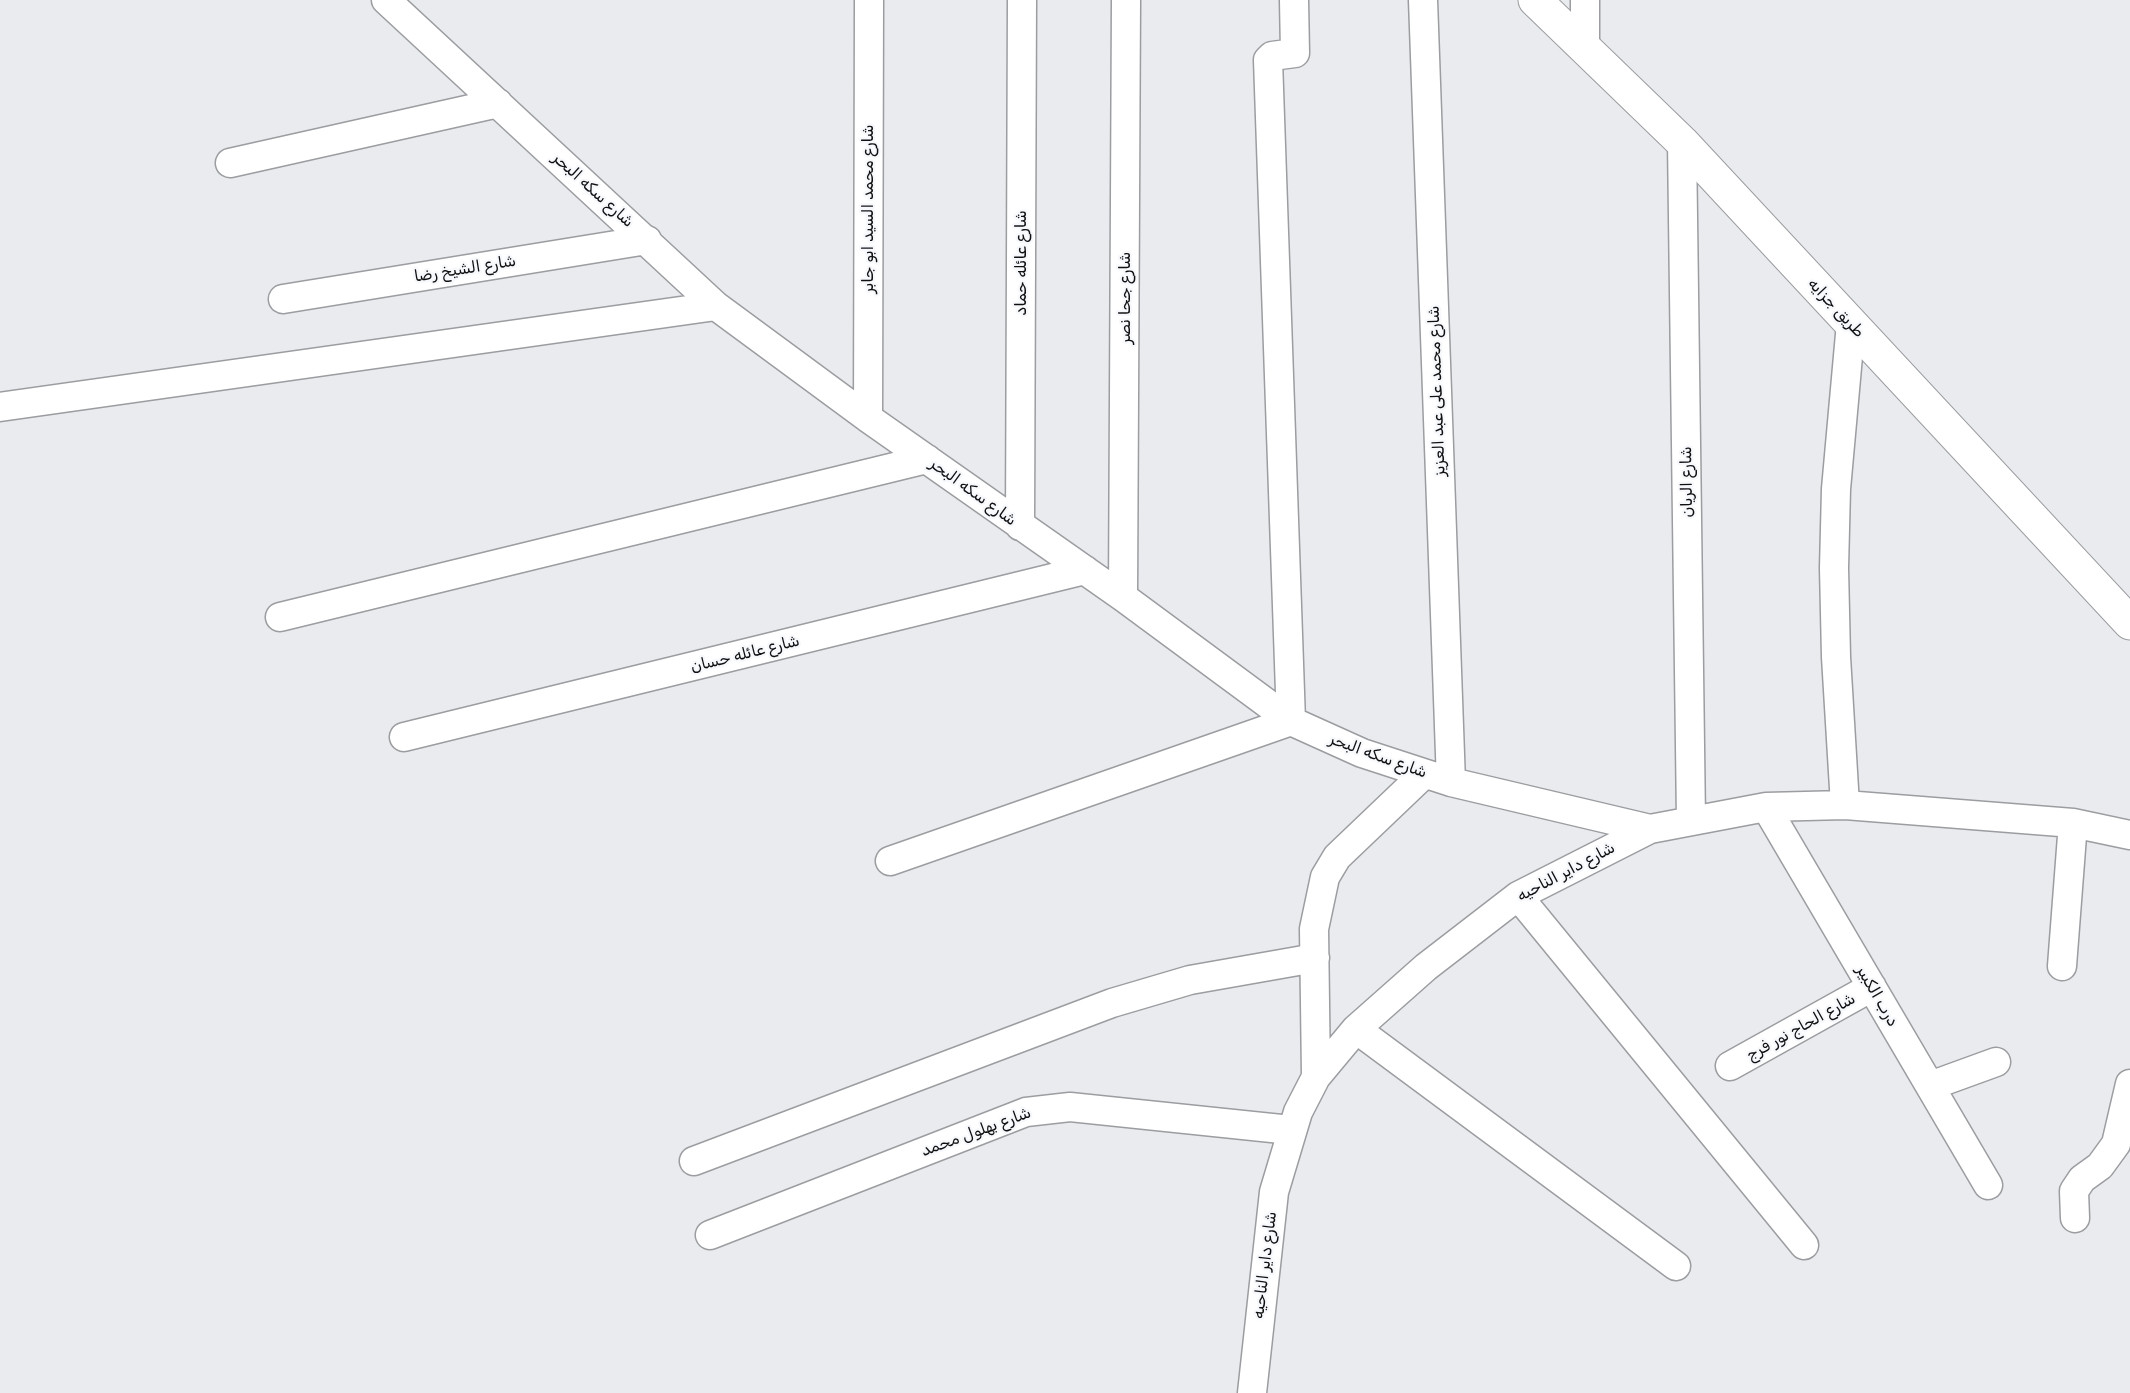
<!DOCTYPE html>
<html>
<head>
<meta charset="utf-8">
<style>
	body { margin:0 }
	canvas { display:block; background:#e9ebee }
</style>
</head>
<body>
<canvas width="2130" height="1393"></canvas>
<script>
const ctx = document.querySelector('canvas').getContext('2d');
ctx.lineJoin = 'round';
function poly(rows) {
  const path = new Path2D();
  for (const r of rows) {
    path.moveTo(r[0], r[1]);
    for (let i = 2; i < r.length; i += 2) path.lineTo(r[i], r[i + 1]);
  }
  return path;
}
function stroke(path, color, width, dash) {
  ctx.strokeStyle = color;
  ctx.lineWidth = width;
  ctx.lineCap = dash ? 'butt' : 'round';
  ctx.setLineDash(dash || []);
  ctx.stroke(path);
}
function drawText(font, color, halo, rows, align = 'center') {
  ctx.font = font + ' Rubik,Cairo,sans-serif';
  ctx.lineWidth = 4.5;
  ctx.setLineDash([]);
  ctx.textBaseline = 'middle';
  ctx.strokeStyle = halo;
  ctx.fillStyle = color;
  for (const [text, x, y, turn = 0] of rows) {
    ctx.save();
    ctx.translate(x, y);
    ctx.rotate((+turn || 0) * Math.PI / 180);
    ctx.textAlign = isNaN(turn) ? turn : align;
    if (halo) ctx.strokeText(text, 0, 0);
    ctx.fillText(text, 0, 0);
    ctx.restore();
  }
}
const minor = poly([
	[386,0,716,306,868,418,1123,597,1291,721,1362,753,1451,782,1650,829],
	[1423,0,1451,782],
	[1585,0,1585,48],
	[1682,142,1691,821],
	[230,163,498,103],
	[283,299,647,240],
	[0,407,716,306],
	[868,418,869,0],
	[1020,526,1022,0],
	[1123,597,1126,0],
	[280,617,927,459],
	[404,737,1085,570],
	[1845,805,1836,657,1834,568,1836,489,1851,323],
	[1766,807,1988,1185],
	[890,861,1291,721,1268,60,1272,56,1295,53,1294,0],
	[1518,896,1804,1245],
	[2062,966,2073,823],
	[1356,1029,1676,1266],
	[1730,1066,1872,987],
	[1316,1077,1314,929,1325,877,1337,857,1424,774],
	[1930,1086,1996,1062],
	[694,1161,1112,1003,1190,980,1315,958],
	[2075,1218,2074,1191,2082,1179,2100,1166,2116,1144,2130,1084],
	[710,1235,1026,1112,1070,1107,1291,1130],
	[1252,1393,1274,1192,1298,1112,1316,1077,1356,1029,1426,967,1518,896,1650,829,1766,807,1845,805,2073,823,2130,835]
]);
const tertiary = poly([
	[1535,0,1682,142,2130,623]
]);
stroke(minor, '#9b9da0', 31);
stroke(tertiary, '#9b9da0', 35);
stroke(minor, '#fff', 28);
stroke(tertiary, '#fff', 33);
drawText('16px', '#101011', '#f6f8fb', [
	["شارع سكه البحر",593,190,42],
	["شارع محمد السيد ابو جابر",868,209,-90],
	["شارع عائله حماد",1021,263,-90],
	["شارع الشيخ رضا",465,269,-9],
	["شارع جحا نصر",1125,298,-90],
	["طريق جزايه",1836,308,47],
	["شارع محمد على عبد العزيز",1437,391,-92],
	["شارع الريان",1687,482,-91],
	["شارع سكه البحر",973,492,36],
	["شارع عائله حسان",745,654,-14],
	["شارع سكه البحر",1378,756,20],
	["شارع داير الناحيه",1566,872,-28],
	["درب الكبير",1877,996,60],
	["شارع الحاج نور فرج",1801,1027,-29],
	["شارع بهلول محمد",976,1132,-20],
	["شارع داير الناحيه",1265,1265,-83]
]);
</script>
</body>
</html>
